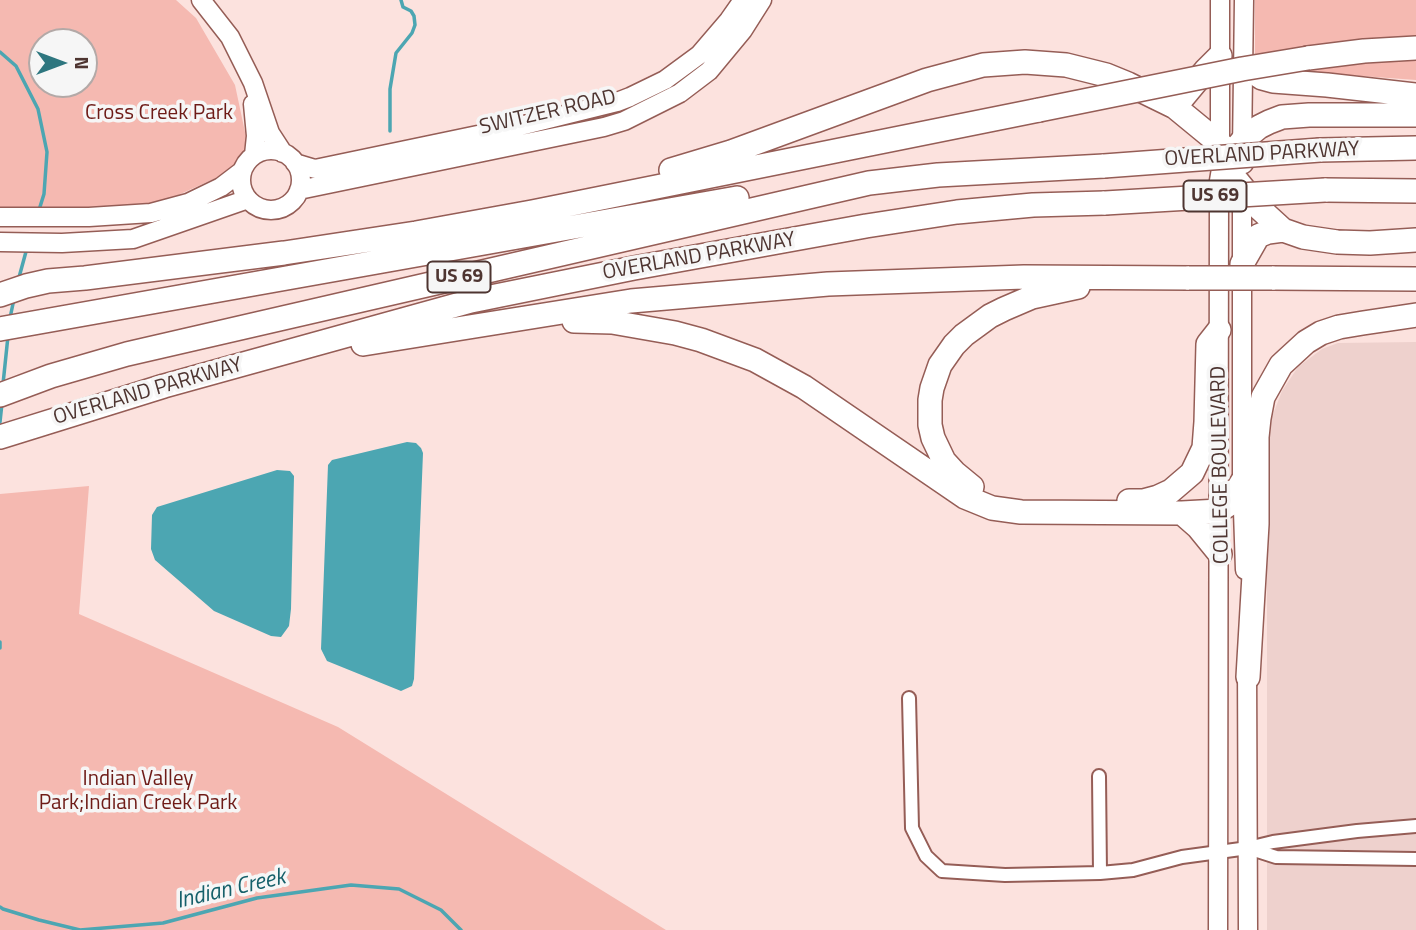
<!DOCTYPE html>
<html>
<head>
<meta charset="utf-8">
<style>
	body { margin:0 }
	#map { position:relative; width:1416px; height:930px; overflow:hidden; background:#fce2de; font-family:"Titillium Web",sans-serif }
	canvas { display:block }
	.north { position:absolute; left:28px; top:28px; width:70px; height:70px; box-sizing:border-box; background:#f6f6f6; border:2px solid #b3a9a7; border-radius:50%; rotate:90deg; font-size:19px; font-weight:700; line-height:28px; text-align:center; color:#4e3531 }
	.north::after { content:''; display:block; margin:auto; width:24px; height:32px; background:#2e767f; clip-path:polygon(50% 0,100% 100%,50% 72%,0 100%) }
</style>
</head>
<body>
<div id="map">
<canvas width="1416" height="930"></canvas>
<div class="north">N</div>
</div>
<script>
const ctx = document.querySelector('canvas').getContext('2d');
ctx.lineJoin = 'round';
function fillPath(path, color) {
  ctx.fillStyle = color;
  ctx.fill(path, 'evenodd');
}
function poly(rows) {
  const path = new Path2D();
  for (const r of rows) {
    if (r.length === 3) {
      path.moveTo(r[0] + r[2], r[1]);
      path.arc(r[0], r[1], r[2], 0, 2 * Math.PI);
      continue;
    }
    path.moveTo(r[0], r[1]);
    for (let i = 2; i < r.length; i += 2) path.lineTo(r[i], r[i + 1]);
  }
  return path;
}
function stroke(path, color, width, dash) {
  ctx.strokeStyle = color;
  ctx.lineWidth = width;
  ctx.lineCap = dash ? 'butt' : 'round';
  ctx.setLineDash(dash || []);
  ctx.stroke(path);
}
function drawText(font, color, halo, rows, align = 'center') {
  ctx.font = font + ' "Titillium Web",sans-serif';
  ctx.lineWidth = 7;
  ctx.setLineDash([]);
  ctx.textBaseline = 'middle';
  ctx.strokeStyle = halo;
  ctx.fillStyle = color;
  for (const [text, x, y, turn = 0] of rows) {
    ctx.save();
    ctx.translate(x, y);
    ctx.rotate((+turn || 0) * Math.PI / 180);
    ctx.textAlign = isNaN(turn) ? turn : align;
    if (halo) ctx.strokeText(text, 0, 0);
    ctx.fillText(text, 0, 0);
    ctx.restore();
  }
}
fillPath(poly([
	[1416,342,1416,930,1267,930,1267,472,1270,422,1282,391,1298,367,1322,349,1338,343]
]), '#eed1cd');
fillPath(poly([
	[0,0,176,0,196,18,235,85,249,151,227,173,145,210,0,210],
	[42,42,84,42,84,84,42,84],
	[1255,0,1416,0,1416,36,1255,54],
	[1416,57,1416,80,1307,72,1306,67],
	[89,486,79,614,338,727,666,930,0,930,0,494]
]), '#f5b9b1');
fillPath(poly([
	[407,442,416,443,421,448,423,453,414,679,412,686,401,691,327,661,321,649,328,465,332,460],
	[277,470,290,471,294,476,291,609,289,626,281,637,271,636,214,611,155,560,151,549,152,515,157,507]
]), '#4ca6b2');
stroke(poly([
	[0,52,16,66,38,109,47,152,44,194,39,210],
	[390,131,390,89,396,53,412,33,415,25,414,16,411,11,403,7,401,0],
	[18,281,27,248],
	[10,318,14,299],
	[3,384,8,336],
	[0,422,2,403],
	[0,642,0,648],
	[0,907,3,909,39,920,80,930,163,923,257,898,351,885,399,889,441,910,461,930]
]), '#4ca6b2', 3.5);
const street = poly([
	[909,698,912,828,926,856,942,871,1005,875,1100,873,1133,870,1182,857,1248,848,1273,842,1357,831,1416,826],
	[1099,776,1100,873],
	[1248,848,1276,857,1416,859]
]);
const secondary = poly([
	[201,0,230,37,253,83,270,133,283,153],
	[1220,0,1220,154],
	[253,104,256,136,254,155],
	[1242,150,1244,0],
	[271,180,30],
	[295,163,315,169,516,127,617,102,630,97,665,80,699,55,729,20,743,0],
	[1242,185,1242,482,1245,570],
	[299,190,604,127,624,121,680,93,709,71,743,30,762,0],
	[0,217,89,217,151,213,188,203,221,187,242,171],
	[0,242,62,243,133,239,248,199],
	[1247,664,1248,930],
	[1218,930,1219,185]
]);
const highway = poly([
	[1308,58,1364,51,1416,48],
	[1243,65,1262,78,1273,81,1327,85,1416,95],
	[1175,107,1205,71,1220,56],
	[1320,150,1416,148],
	[1220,160,1260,209,1283,230,1303,237,1337,242,1370,243,1416,240],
	[671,170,731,152,927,80,983,65,1025,62,1066,65,1106,75,1128,84,1175,107,1242,162],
	[1325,190,1416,191],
	[1219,196,1223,172,1232,153,1242,141,1259,127,1269,122,1282,117,1309,115,1416,115],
	[1242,264,1258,236,1268,232,1283,230],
	[1272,278,1416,279],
	[0,295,26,286,48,281,85,278,284,253,416,233,532,212,1039,110],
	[574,321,612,322,675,333,701,340,755,360,804,387,965,497,992,508,1021,512,1182,513,1219,511,1228,505,1242,482],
	[0,329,737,198],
	[363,344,631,301,828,284,1024,277,1189,278],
	[0,395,51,376,127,354,869,183,938,175,1104,166],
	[0,437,164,386,471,301,634,268,866,226,957,212,1033,205,1105,203],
	[972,487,955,473,944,461,933,438,930,425,930,400,932,388,940,365,954,345,964,335,990,316,1004,309,1032,297,1078,287],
	[1129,501,1143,501,1158,497,1171,491,1192,473,1204,448,1206,422,1208,344,1219,330],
	[1182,513,1198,527,1220,554],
	[1248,677,1257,524,1257,437,1259,418,1263,397,1281,365,1306,342,1321,333,1339,327,1363,323,1416,315]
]);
stroke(street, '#955d56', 16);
stroke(secondary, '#955d56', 21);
stroke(highway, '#955d56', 26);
stroke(street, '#fff', 12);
stroke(secondary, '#fff', 18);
stroke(highway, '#fff', 23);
const highwayBridge = poly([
	[1039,110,1242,69,1308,58],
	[1104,166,1320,150],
	[1105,203,1325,190],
	[1189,278,1272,278]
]);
stroke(highwayBridge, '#955d56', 26, []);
stroke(highwayBridge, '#fff', 23);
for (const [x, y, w] of [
	[1215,196,63],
	[459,277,63]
]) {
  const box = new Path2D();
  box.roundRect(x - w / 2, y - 15.5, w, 31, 5);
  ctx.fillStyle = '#f6f6f6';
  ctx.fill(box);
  stroke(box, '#4e3531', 2);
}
drawText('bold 19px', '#4e3531', null, [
	["US 69",1215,196],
	["US 69",459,277]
]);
drawText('21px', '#4e3531', '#f6f6f6', [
	["SWITZER ROAD",548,113,-13],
	["OVERLAND PARKWAY",1262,155,-3],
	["OVERLAND PARKWAY",699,257,-10],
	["OVERLAND PARKWAY",148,392,-16],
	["COLLEGE BOULEVARD",1221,465,-91]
]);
drawText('21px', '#6e1b17', '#f6f6f6', [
	["Cross Creek Park",159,114],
	["Indian Valley",138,780],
	["Park;Indian Creek Park",138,804]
]);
drawText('italic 23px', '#16606a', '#f6f6f6', [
	["Indian Creek",231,890,-13]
]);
</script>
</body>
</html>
